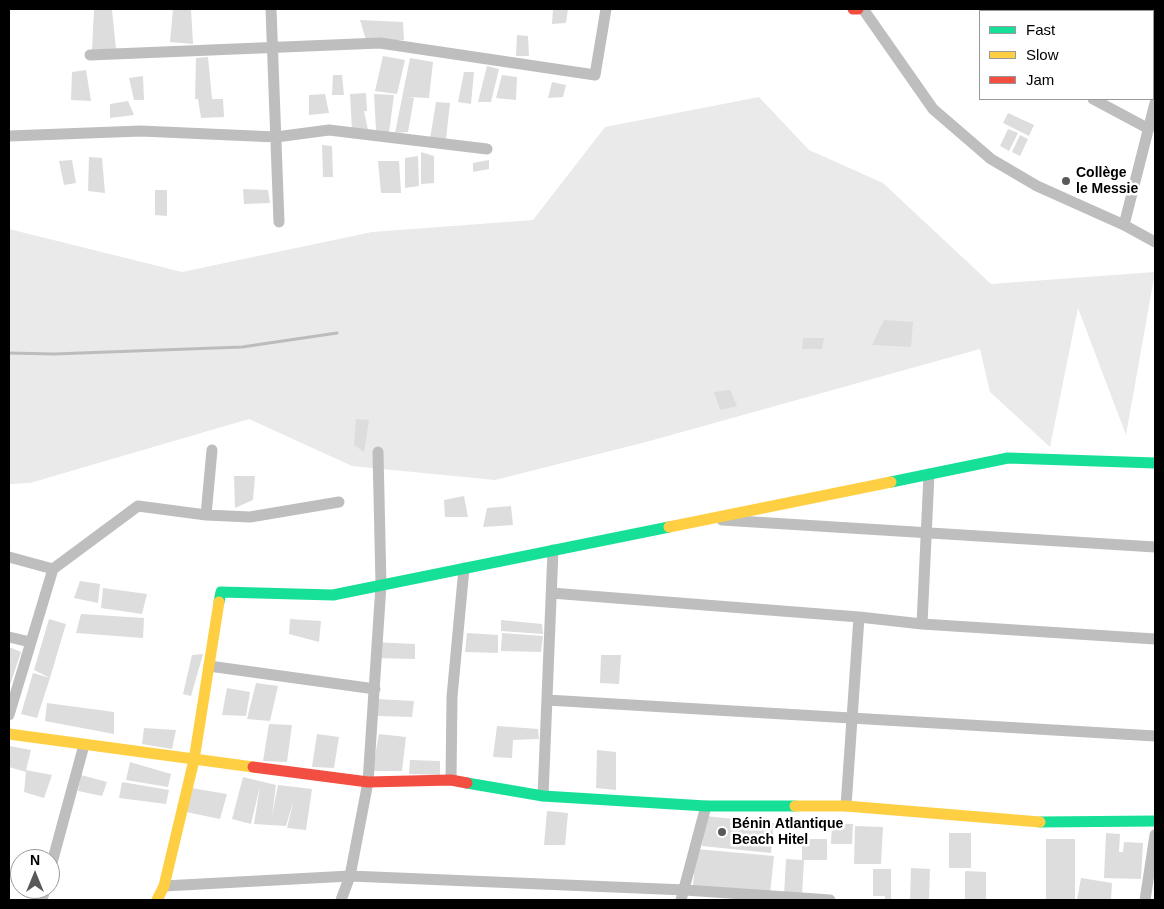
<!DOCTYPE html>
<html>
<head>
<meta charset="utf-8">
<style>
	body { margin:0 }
	#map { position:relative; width:1164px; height:909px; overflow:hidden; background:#fff; font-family:Arial,sans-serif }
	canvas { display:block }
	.frame { position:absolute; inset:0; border:10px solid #000; pointer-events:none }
	.legend { position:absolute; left:979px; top:10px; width:175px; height:90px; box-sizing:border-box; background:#fff; border:1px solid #999; margin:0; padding:6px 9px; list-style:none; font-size:15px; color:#000 }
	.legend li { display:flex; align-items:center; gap:10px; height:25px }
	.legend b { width:25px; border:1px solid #999 }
	.north { position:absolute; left:10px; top:849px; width:50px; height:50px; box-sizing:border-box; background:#fff; border:1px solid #999; border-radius:50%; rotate:0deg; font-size:14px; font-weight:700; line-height:20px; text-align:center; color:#000 }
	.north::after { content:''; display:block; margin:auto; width:18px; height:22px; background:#595959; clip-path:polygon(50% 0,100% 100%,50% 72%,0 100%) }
</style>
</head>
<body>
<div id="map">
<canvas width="1164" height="909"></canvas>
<div class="frame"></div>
<ul class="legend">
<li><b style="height:6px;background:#16e098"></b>Fast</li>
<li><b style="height:6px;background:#ffcf43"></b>Slow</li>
<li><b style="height:6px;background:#f24e42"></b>Jam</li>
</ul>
<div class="north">N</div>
</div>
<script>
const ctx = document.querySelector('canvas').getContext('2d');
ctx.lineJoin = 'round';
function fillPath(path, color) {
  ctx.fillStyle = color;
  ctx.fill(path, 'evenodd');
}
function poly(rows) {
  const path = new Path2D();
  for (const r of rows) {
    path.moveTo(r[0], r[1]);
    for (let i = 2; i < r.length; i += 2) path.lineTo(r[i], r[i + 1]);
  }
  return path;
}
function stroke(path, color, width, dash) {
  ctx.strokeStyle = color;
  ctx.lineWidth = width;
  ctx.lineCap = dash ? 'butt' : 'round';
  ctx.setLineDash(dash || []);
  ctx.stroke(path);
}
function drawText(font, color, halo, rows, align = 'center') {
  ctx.font = font + ' Arial,sans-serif';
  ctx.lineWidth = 5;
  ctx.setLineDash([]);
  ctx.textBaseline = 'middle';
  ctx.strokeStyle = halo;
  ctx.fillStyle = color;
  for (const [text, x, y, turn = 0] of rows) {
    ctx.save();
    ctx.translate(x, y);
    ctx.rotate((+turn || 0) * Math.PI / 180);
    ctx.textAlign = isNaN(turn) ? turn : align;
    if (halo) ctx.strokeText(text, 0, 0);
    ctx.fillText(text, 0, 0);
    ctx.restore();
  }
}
fillPath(poly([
	[759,97,809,150,883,183,991,284,1155,272,1126,435,1078,308,1050,447,990,392,980,349,646,442,495,480,352,466,249,419,30,483,9,484,9,229,182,272,372,232,533,220,605,127]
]), '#eaeaea');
stroke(poly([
	[9,353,54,354,242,347,337,333]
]), '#bcbcbc', 3);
fillPath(poly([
	[173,9,191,9,193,44,170,42],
	[553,9,568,9,566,23,552,24],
	[94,10,112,10,116,49,92,50],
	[360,20,403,22,404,40,366,40],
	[517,35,528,36,529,56,516,56],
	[383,56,405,60,397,94,375,91],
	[208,57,212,99,223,99,224,117,201,118,198,99,195,99,196,58],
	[410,58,433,62,429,98,408,97,414,98,408,132,395,133],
	[487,66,499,69,491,102,478,102],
	[86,70,91,101,71,100,72,72],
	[464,72,474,72,471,104,458,102],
	[333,75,342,75,344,95,332,95],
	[502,75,517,77,516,100,496,98],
	[143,76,144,100,134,100,129,78],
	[552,82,566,85,563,97,548,98],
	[366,93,367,111,364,111,368,130,352,131,350,94],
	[325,94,329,113,309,115,309,95],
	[374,94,394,95,389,133,376,130],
	[128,101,134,115,110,118,110,104],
	[436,102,450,103,446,139,430,139],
	[1008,113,1034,125,1029,136,1003,123],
	[1008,129,1018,133,1009,151,1000,146],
	[1020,135,1028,139,1020,156,1012,152],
	[322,145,332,146,333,177,323,177],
	[421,152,434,156,434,183,421,184],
	[418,156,419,186,405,188,405,158],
	[89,157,102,158,105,193,88,191],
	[72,160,76,183,64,185,59,161],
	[489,160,489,169,473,172,473,163],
	[378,161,399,161,401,193,381,193],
	[243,189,268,190,270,203,244,204],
	[155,190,167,190,167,216,155,215],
	[884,320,913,322,911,347,872,345],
	[803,338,824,338,822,349,802,349],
	[730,390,737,406,720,410,714,392],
	[356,419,369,420,364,452,354,445],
	[234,476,255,476,253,500,235,508],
	[464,496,468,517,445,517,444,500],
	[511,506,513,525,483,527,487,508],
	[80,581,100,584,98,603,74,598],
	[103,588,147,594,142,614,101,608],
	[81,614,144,618,143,638,76,633],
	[49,619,66,624,50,678,34,670],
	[290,619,321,621,319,642,289,634],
	[501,620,542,624,543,634,501,631],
	[467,633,498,635,498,653,465,652],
	[502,633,543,636,541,652,501,651],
	[372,642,415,644,415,659,372,658],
	[9,647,21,652,9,688],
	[203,654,191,696,183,694,192,655],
	[601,655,621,655,619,684,600,683],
	[33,673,50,678,37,718,21,714],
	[256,683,278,686,270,721,247,719],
	[227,688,250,692,246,716,222,715],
	[376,699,414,701,412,717,378,716],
	[47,703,114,712,114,734,45,721],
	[269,724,292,725,287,762,263,761],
	[497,726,538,729,539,739,513,740,512,758,493,757],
	[144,728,176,730,172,749,142,744],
	[317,734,339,737,334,768,312,767],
	[379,734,406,737,402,771,372,771],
	[9,746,31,750,26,770,52,775,44,798,24,792,26,772,9,767],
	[597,750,616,752,616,790,596,788],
	[410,760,440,761,440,775,409,774],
	[130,762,171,774,168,787,126,780],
	[81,775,107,782,102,796,78,791],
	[243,777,276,785,272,816,278,785,312,789,306,830,287,828,294,799,286,826,254,824,260,786,251,824,232,819],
	[122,782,169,790,166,804,119,798],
	[191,788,227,794,220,819,186,812],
	[547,811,568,813,565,845,544,845],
	[705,816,774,823,771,853,702,846],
	[832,823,853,824,852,844,831,844],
	[855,826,883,827,881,864,854,864],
	[949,833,971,833,971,868,949,868],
	[1106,833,1120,834,1119,852,1123,852,1124,842,1143,843,1141,879,1104,878],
	[802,839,827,839,827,860,804,860,802,896,784,895,786,859,802,860],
	[1046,839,1075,839,1075,900,1046,900],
	[696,849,774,856,770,893,693,886],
	[911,868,930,869,929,900,910,900],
	[873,869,891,869,891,900,885,900,885,896,873,896],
	[965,871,986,872,986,900,965,900],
	[1081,878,1112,883,1111,900,1077,900]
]), '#ddd');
stroke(poly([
	[271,9,279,222],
	[863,9,933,109,991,159,1037,186,1124,225,1155,242],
	[1000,9,1002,11],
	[90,55,380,43,595,75,606,9],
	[1093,99,1149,129],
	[9,136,141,131,276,137,329,130,487,149],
	[1124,225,1155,103],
	[206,515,212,450],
	[722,520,1155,547],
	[9,557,53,569],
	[551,593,859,617,922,624,1155,639],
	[922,624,929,474],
	[9,637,30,642],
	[209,666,375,689],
	[547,700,1155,736],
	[9,715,53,569,138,506,206,515,250,517,339,502],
	[451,780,452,697,464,568],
	[543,796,553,550],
	[846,806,859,617],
	[50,870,84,745],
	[164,886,350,876,685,890,830,900],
	[42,900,45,889],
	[341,900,350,876,368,782,381,585,378,452],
	[681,900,706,806],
	[1145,900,1155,835]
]), '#bebebe', 11);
stroke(poly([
	[891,482,1008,458,1155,463],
	[219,602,221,592,333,595,669,527],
	[467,783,543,796,706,806,795,806],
	[1040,822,1155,821]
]), '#16e098', 11);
stroke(poly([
	[669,527,891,482],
	[9,734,253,767],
	[795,806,846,806,1040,822],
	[157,900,164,886,194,760,219,602]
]), '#ffcf43', 11);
stroke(poly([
	[853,9,858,9],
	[253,767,368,782,451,780,467,783]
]), '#f24e42', 11);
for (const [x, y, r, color] of [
	[1066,181,5,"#595959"],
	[722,832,5,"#595959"]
]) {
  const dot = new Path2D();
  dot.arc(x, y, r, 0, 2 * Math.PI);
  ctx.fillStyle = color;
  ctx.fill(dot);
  stroke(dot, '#fff', 2);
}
drawText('bold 14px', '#000', '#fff', [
	["Collège",1076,173],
	["le Messie",1076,189],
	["Bénin Atlantique",732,824],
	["Beach Hitel",732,840]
], 'left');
</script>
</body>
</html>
